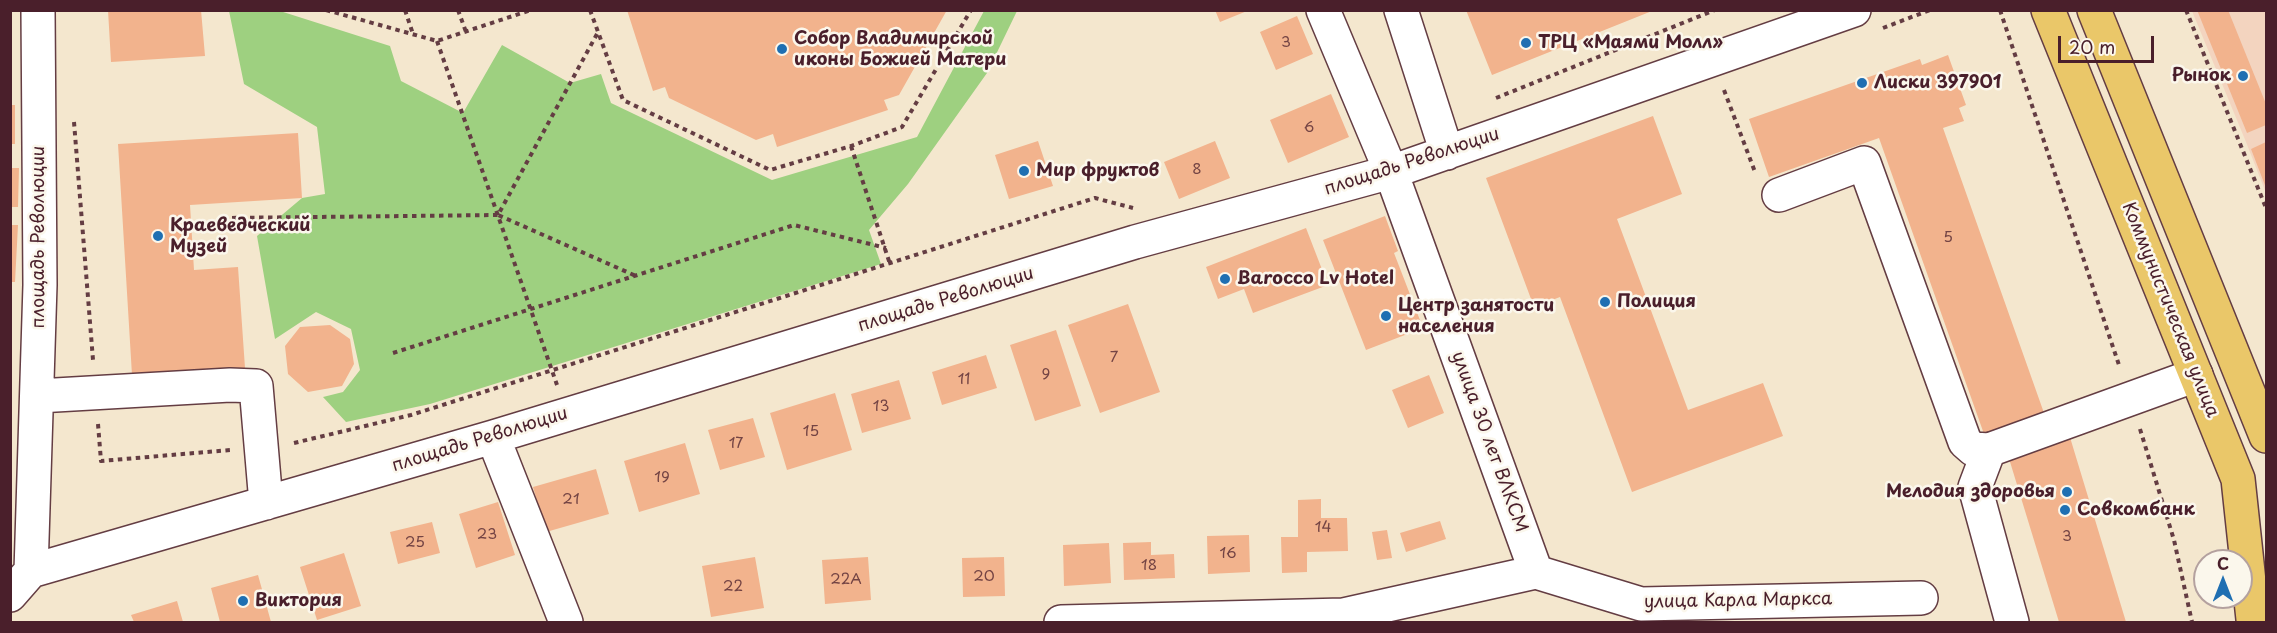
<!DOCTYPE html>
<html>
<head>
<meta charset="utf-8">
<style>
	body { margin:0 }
	#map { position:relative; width:2277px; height:633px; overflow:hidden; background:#f4e7ce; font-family:"Playpen Sans",sans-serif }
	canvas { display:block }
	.frame { position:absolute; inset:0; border:12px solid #4a1f2b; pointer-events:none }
	.north { position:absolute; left:2193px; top:549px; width:60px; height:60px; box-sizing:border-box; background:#fbf7ec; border:2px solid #b4a19f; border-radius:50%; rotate:0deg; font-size:16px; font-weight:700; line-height:24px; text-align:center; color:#4a1f2b }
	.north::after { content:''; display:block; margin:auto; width:21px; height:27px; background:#1f6fb2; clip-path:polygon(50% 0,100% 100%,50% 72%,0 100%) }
	.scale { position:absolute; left:2058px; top:36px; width:96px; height:27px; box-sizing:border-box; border:3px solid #4a1f2b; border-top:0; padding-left:8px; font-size:18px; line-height:21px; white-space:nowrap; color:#4a1f2b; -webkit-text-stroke:4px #fbf7ec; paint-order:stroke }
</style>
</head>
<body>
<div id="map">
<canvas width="2277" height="633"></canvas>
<div class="frame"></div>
<div class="north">С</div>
<div class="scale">20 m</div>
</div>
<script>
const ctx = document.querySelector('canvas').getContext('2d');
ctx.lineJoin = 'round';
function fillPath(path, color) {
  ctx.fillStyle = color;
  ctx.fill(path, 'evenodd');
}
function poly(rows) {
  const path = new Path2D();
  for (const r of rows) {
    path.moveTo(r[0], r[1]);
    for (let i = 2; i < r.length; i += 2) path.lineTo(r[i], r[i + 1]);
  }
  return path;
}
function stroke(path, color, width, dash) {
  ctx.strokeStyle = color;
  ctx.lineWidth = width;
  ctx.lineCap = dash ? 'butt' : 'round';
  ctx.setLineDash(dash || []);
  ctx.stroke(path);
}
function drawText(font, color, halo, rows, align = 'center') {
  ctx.font = font + ' "Playpen Sans",sans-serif';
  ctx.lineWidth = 5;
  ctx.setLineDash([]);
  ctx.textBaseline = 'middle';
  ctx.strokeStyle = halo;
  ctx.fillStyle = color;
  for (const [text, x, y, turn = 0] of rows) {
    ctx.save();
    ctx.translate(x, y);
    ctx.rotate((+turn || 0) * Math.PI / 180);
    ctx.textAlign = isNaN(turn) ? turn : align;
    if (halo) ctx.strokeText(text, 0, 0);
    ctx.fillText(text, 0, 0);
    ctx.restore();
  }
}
fillPath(poly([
	[2192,11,2266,11,2266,193,2246,142]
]), '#f3d4bf');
fillPath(poly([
	[229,11,280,11,390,46,401,81,463,113,502,45,570,83,601,74,611,103,772,180,917,137,984,11,1017,11,987,73,908,184,869,230,881,264,430,404,346,422,323,397,343,392,360,370,351,329,316,312,275,339,257,236,302,198,325,194,317,127,244,84]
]), '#9ed080');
fillPath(poly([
	[108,10,201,10,205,56,111,62],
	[627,10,947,10,899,95,884,100,888,110,777,147,773,134,756,140,669,98,665,87,653,91],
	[1215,10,1247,10,1247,11,1220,22],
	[1466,10,1652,10,1652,11,1492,75],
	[2197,10,2228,10,2266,104,2266,125,2247,133],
	[1297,16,1313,54,1276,70,1260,32],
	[1948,55,1966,105,1959,108,1964,121,1943,128,2044,413,1984,434,1879,138,1769,177,1749,119,1920,59,1922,65],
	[1331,94,1349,137,1288,163,1270,120],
	[10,105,15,105,15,144,10,144],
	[1653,116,1682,194,1617,219,1688,410,1763,383,1783,436,1632,492,1560,297,1534,307,1486,178],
	[298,133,302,198,190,205,194,270,238,267,245,368,132,375,118,144],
	[1038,141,1053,186,1009,199,995,155],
	[1215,141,1230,178,1179,199,1164,162],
	[2266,142,2266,188,2251,149],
	[10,168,19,168,18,207,10,207],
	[1385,216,1398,251,1394,253,1423,328,1366,350,1323,240],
	[10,225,18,225,15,282,10,282],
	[1306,228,1328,285,1253,313,1244,289,1218,299,1206,267],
	[1128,304,1160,392,1100,413,1068,325],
	[330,325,350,339,354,364,342,386,308,392,288,374,285,346,300,327],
	[1056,330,1081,406,1035,421,1010,345],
	[986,355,997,388,942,405,932,372],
	[1429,375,1444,413,1408,428,1392,390],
	[899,380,911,419,862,433,851,394],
	[835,393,852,450,787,470,770,413],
	[753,418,765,457,720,470,708,430],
	[2069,434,2126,622,2059,622,2007,452],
	[685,443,700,494,639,512,624,461],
	[596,469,609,514,546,532,533,487],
	[1321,499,1321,518,1347,518,1348,551,1307,552,1307,572,1282,573,1281,537,1298,537,1298,500],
	[498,502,515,555,476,568,459,514],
	[1440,521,1446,539,1406,552,1400,533],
	[432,522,440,553,398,564,390,532],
	[1387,530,1392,558,1377,560,1372,532],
	[1249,535,1250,572,1208,574,1207,536],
	[1151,542,1151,555,1174,554,1175,578,1124,580,1123,543],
	[1109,543,1111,583,1064,586,1063,545],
	[344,553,361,606,317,620,300,567],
	[755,557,764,608,711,617,702,566],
	[868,557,871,600,825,604,822,560],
	[1004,557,1005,596,963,597,962,558],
	[258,575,271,622,220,622,211,588],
	[177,601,183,622,134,622,131,615]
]), '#f2b38d');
const minor = poly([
	[1323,10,1391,172,1536,572],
	[1401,10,1447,153],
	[1779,195,1864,163,1965,442,1973,449,1989,450,2196,375],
	[38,396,230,385,256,386,266,503],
	[493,437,566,622],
	[1989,450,1975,487,2012,622],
	[31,571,40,285,38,10],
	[10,595,31,571,493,437,1135,242,1391,172,1854,10],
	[1061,622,1343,615,1536,572,1641,604,1921,598]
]);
const major = poly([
	[2048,10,2238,479,2253,619],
	[2094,10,2266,436]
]);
stroke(minor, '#643d43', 36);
stroke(major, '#643d43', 36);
stroke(poly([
	[326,10,437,41,531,10],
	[405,10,413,34],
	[458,10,466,32],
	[590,10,623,100,770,170,851,146,902,127,971,10],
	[2000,10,2120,368],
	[2186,10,2266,208],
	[1883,28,1930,10],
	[597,34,498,215,636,276],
	[437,41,557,385],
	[1724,90,1755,172],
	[1496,98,1715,10],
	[74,122,93,360],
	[851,146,890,264],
	[223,218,498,215],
	[393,353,794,225,886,248],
	[98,424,101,461,230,450],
	[2140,429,2174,540,2192,622],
	[294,443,411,415,1095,198,1133,208]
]), '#643d43', 4, [4.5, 4.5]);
stroke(minor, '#fff', 33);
stroke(major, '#eac769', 33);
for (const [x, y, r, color] of [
	[1526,43,6,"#1f6fb2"],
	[782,49,6,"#1f6fb2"],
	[2243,76,6,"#1f6fb2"],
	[1862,83,6,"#1f6fb2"],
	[1024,171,6,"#1f6fb2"],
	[158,236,6,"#1f6fb2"],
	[1225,279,6,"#1f6fb2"],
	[1605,302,6,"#1f6fb2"],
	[1386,316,6,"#1f6fb2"],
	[2067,492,6,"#1f6fb2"],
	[2065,510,6,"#1f6fb2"],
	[243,601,6,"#1f6fb2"]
]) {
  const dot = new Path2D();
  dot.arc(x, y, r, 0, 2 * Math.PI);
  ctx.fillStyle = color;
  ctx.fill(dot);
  stroke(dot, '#fbf7ec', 2);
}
drawText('15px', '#744444', null, [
	["3",1286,43],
	["6",1309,128],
	["8",1197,170],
	["5",1948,238],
	["7",1114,358],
	["9",1046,375],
	["11",964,380],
	["13",881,407],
	["15",811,432],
	["17",736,444],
	["19",662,478],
	["21",571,500],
	["14",1323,528],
	["23",487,535],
	["3",2067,537],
	["25",415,543],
	["16",1228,554],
	["18",1149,566],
	["20",984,577],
	["22А",846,580],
	["22",733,587]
]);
drawText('bold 18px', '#4a1f2b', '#fbf7ec', [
	["Собор Владимирской",794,39],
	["иконы Божией Матери",794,60],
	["ТРЦ «Маями Молл»",1538,43],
	["Рынок",2231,76,"right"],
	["Лиски 397901",1874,83],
	["Мир фруктов",1036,171],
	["Краеведческий",170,226],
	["Музей",170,247],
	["Barocco Lv Hotel",1237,279],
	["Полиция",1617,302],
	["Центр занятости",1398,306],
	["населения",1398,327],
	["Мелодия здоровья",2055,492,"right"],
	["Совкомбанк",2077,510],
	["Виктория",255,601]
], 'left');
drawText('18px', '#4a1f2b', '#fbf7ec', [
	["площадь Революции",1412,162,-18],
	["площадь Революции",39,237,-90],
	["площадь Революции",946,300,-17],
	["Коммунистическая улица",2170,310,68],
	["площадь Революции",480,440,-17],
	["улица 30 лет ВЛКСМ",1489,442,70],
	["улица Карла Маркса",1738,601,-1]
]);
</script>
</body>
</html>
